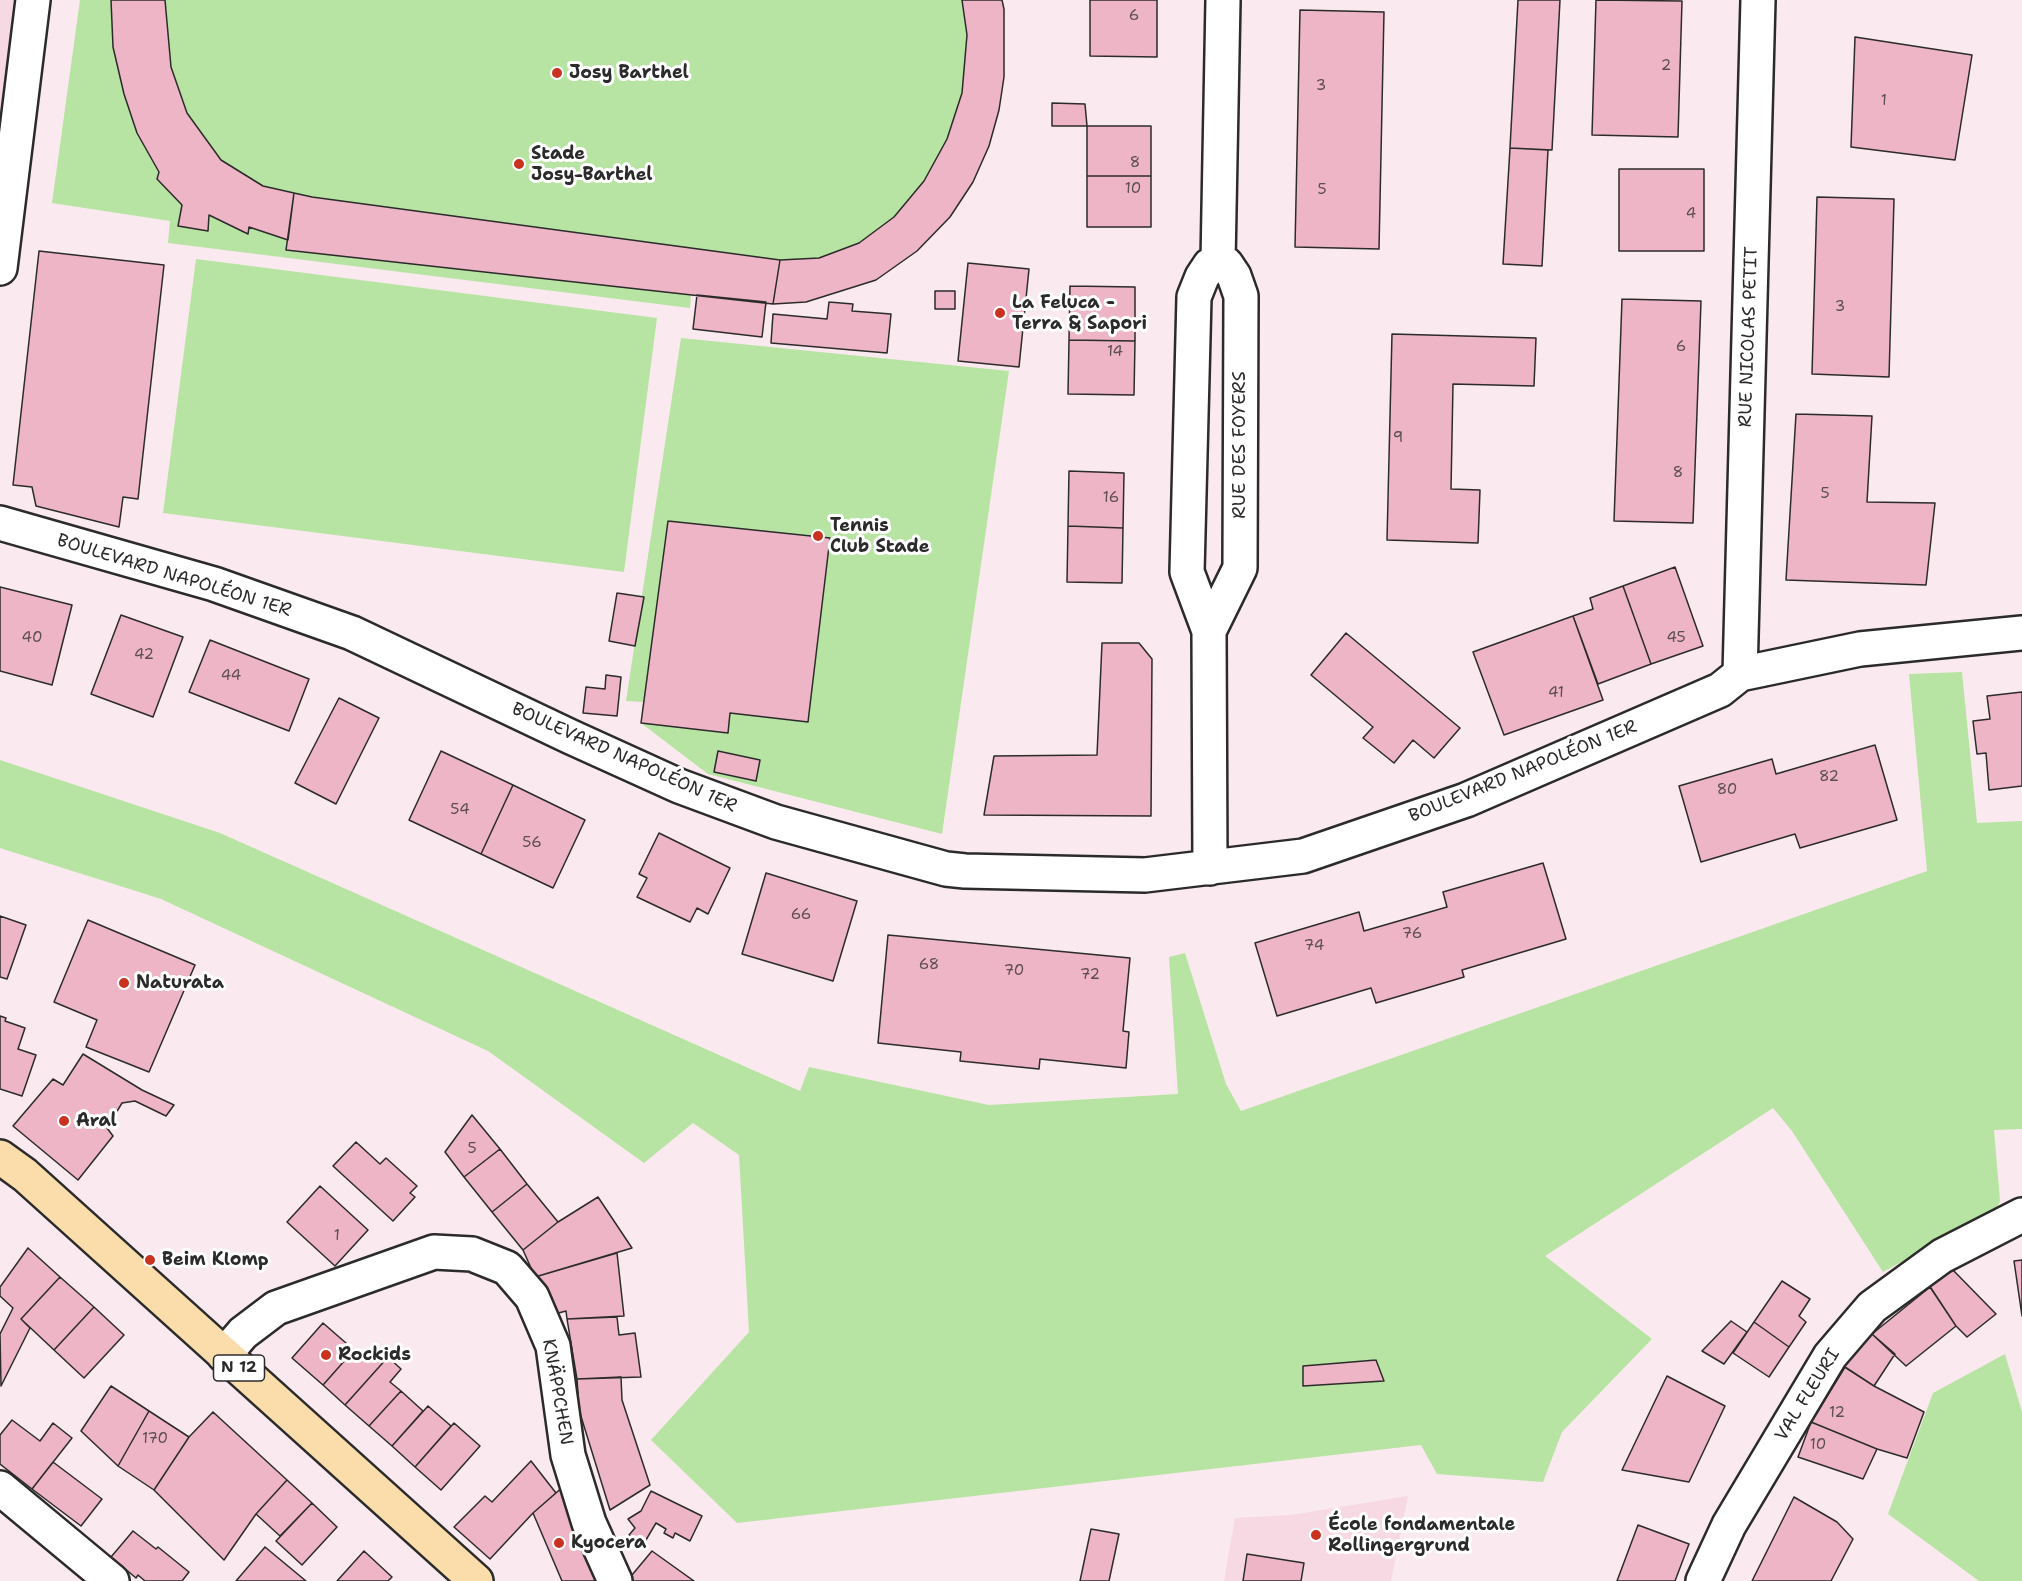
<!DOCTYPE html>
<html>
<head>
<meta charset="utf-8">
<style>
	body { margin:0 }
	canvas { display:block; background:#fae9ee }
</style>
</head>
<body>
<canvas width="2022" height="1581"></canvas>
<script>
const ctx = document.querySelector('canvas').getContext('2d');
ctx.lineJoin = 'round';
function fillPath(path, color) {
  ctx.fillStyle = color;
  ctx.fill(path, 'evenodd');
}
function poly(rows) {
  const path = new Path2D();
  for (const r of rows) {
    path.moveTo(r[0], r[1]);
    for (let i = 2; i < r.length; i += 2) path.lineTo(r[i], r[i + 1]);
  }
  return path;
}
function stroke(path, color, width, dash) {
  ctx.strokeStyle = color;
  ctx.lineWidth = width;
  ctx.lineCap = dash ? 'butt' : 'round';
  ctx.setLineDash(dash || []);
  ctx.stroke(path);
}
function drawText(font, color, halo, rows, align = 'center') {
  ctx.font = font + ' "Shantell Sans",sans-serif';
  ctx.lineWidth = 6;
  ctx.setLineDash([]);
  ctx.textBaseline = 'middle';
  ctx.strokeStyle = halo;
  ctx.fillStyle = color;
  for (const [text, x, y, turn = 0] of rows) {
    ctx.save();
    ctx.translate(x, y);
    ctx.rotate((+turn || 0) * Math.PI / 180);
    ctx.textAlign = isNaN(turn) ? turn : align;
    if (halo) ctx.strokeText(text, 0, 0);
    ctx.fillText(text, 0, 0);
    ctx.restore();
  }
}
fillPath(poly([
	[0,0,33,0,0,268],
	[1408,1496,1391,1581,1224,1581,1235,1518,1291,1515]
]), '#f6d9e2');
fillPath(poly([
	[80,0,1002,0,1004,77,999,110,989,146,973,182,950,217,917,251,876,280,806,302,773,304,691,295,690,308,168,243,170,221,52,203],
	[196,259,657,318,624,572,163,513],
	[681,338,1009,371,942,834,708,774,641,723,643,702,626,701],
	[1962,672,1977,823,2022,821,2022,1129,1994,1130,2000,1201,1996,1211,1883,1272,1792,1131,1773,1108,1545,1256,1652,1339,1562,1432,1543,1482,1437,1474,1421,1445,737,1523,651,1440,749,1332,739,1155,693,1123,644,1163,488,1051,161,899,0,848,0,760,220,833,800,1091,809,1067,989,1105,1178,1094,1169,957,1185,953,1226,1084,1241,1111,1927,871,1909,674],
	[2005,1354,2022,1412,2022,1581,1979,1581,1888,1514,1933,1393]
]), '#b7e4a2');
const building = poly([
	[111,0,165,0,171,67,187,113,221,160,263,186,294,193,288,240,249,227,248,234,209,215,208,231,178,226,182,205,157,179,159,172,137,133,124,94,113,47,111,0],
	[962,0,1002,0,1004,9,1004,77,999,110,989,146,973,182,950,217,917,251,876,280,806,302,773,304,780,260,819,258,859,243,894,217,924,181,947,139,962,93,967,35,962,0],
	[1090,0,1157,0,1157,57,1090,56,1090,0],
	[1518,0,1560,0,1552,150,1510,148,1518,0],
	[1596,0,1682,1,1678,137,1592,135,1596,0],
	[1300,10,1384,12,1379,249,1295,247,1300,10],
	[1855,37,1972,55,1955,160,1851,147,1855,37],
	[1052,103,1085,104,1087,126,1052,126,1052,103],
	[1087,126,1151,126,1151,176,1087,176,1087,126],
	[1510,148,1548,150,1542,266,1503,264,1510,148],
	[1619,169,1704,169,1704,251,1619,251,1619,169],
	[1087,176,1151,176,1151,227,1087,227,1087,176],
	[294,193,312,197,780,260,773,304,286,250,294,193],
	[1817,197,1894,199,1889,377,1812,374,1817,197],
	[39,251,164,265,138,499,123,497,119,527,36,506,32,487,13,485,39,251],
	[968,263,1029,269,1019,367,958,361,968,263],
	[1070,286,1135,287,1135,341,1069,340,1070,286],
	[935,291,955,291,955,309,935,309,935,291],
	[697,295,766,302,762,337,693,329,697,295],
	[1622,299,1701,301,1693,523,1614,521,1622,299],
	[829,302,853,304,852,311,891,314,887,353,771,343,773,314,827,319,829,302],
	[1392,334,1536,338,1534,386,1453,384,1451,489,1480,490,1478,543,1387,540,1392,334],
	[1069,340,1135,341,1134,395,1068,394,1069,340],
	[1796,414,1872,416,1867,502,1935,503,1926,585,1786,580,1796,414],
	[1069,471,1124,473,1123,528,1068,526,1069,471],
	[668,521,830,538,808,722,730,713,728,733,641,723,668,521],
	[1068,526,1123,528,1122,583,1067,582,1068,526],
	[1675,567,1703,646,1651,664,1623,586,1675,567],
	[1623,586,1651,664,1598,684,1573,616,1593,609,1590,598,1623,586],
	[0,587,72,605,52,685,0,671,0,587],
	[617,593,644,597,635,646,609,641,617,593],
	[121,615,183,637,153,717,91,694,121,615],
	[1573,616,1603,700,1504,735,1473,652,1573,616],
	[1346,633,1460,728,1434,758,1413,740,1394,763,1363,738,1373,727,1311,675,1346,633],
	[210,640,309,679,289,731,189,692,210,640],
	[1102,643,1139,643,1152,659,1151,816,984,815,994,756,1097,755,1102,643],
	[606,675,621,677,617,716,583,713,586,687,605,689,606,675],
	[2022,692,2022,786,1989,790,1986,753,1977,754,1973,721,1990,719,1987,696,2022,692],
	[339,698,379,718,336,804,295,783,339,698],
	[1875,745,1897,820,1800,848,1795,834,1701,862,1679,786,1772,759,1776,774,1875,745],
	[441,751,513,785,481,854,409,820,441,751],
	[718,751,760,760,756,781,714,772,718,751],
	[513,785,585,820,553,888,481,854,513,785],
	[659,833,730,868,708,914,697,908,690,922,637,897,647,878,639,874,659,833],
	[1543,863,1566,939,1462,970,1464,977,1376,1003,1371,988,1277,1016,1255,943,1359,912,1364,931,1447,907,1443,892,1543,863],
	[766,873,857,901,833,981,742,954,766,873],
	[0,916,26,925,7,979,0,977,0,916],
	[88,920,195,965,149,1072,86,1047,97,1020,54,1002,88,920],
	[888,935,1130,958,1123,1031,1129,1032,1126,1068,1040,1059,1039,1069,960,1061,961,1052,878,1043,888,935],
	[0,1016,6,1018,5,1021,25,1028,18,1049,36,1055,22,1096,0,1089,0,1016],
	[83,1054,142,1090,174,1105,166,1116,135,1101,122,1103,107,1128,113,1136,78,1180,13,1126,53,1079,63,1085,83,1054],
	[472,1115,500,1149,464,1177,445,1152,472,1115],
	[356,1142,380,1164,386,1158,417,1186,410,1193,415,1197,393,1221,333,1166,356,1142],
	[500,1149,527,1184,492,1212,464,1177,500,1149],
	[527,1184,558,1222,523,1250,492,1212,527,1184],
	[320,1186,368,1230,335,1266,287,1222,320,1186],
	[598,1197,632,1248,535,1277,523,1250,558,1222,598,1197],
	[28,1248,60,1277,21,1319,30,1328,1,1386,0,1334,13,1308,0,1296,0,1287,28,1248],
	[617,1253,624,1316,567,1319,566,1311,551,1315,535,1277,617,1253],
	[2022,1260,2022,1316,2014,1261,2022,1260],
	[1952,1269,1996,1314,1967,1337,1956,1326,1927,1282,1952,1269],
	[60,1277,94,1307,54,1350,21,1319,60,1277],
	[1782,1281,1810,1299,1799,1316,1806,1322,1789,1347,1754,1322,1782,1281],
	[1930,1287,1956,1326,1906,1366,1872,1334,1930,1287],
	[94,1307,124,1335,84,1378,54,1350,94,1307],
	[617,1317,619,1335,635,1333,641,1377,577,1379,567,1319,617,1317],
	[1731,1321,1747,1332,1724,1364,1702,1351,1731,1321],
	[1754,1322,1789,1347,1769,1377,1733,1353,1754,1322],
	[323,1323,354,1350,323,1385,292,1358,323,1323],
	[1865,1328,1895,1354,1874,1386,1840,1364,1865,1328],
	[374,1345,388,1357,345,1405,323,1385,354,1350,363,1358,374,1345],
	[388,1357,401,1369,390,1382,401,1391,369,1426,345,1405,388,1357],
	[1376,1360,1384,1381,1303,1386,1303,1366,1376,1360],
	[1845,1367,1874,1386,1924,1412,1907,1458,1877,1449,1811,1422,1845,1367],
	[1667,1376,1725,1406,1689,1482,1622,1470,1667,1376],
	[621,1377,622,1400,650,1485,610,1510,579,1410,577,1379,621,1377],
	[111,1386,149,1411,118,1466,81,1431,111,1386],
	[401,1391,423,1411,392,1446,369,1426,401,1391],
	[428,1406,451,1426,415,1467,392,1446,428,1406],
	[149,1411,189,1437,154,1490,118,1466,149,1411],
	[213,1412,287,1480,256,1514,224,1560,154,1490,189,1437,213,1412],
	[12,1420,40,1441,53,1423,72,1438,32,1489,0,1464,0,1435,12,1420],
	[1811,1422,1877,1449,1863,1479,1798,1457,1811,1422],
	[454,1423,480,1446,441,1490,415,1467,454,1423],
	[531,1461,556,1493,533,1513,490,1559,454,1527,485,1496,492,1502,531,1461],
	[53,1462,102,1499,81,1526,32,1489,53,1462],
	[287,1480,312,1503,280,1536,256,1514,287,1480],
	[565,1485,607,1581,562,1581,533,1513,565,1485],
	[651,1491,702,1516,690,1541,675,1533,673,1538,664,1533,666,1529,656,1523,643,1545,629,1535,635,1528,628,1519,641,1511,651,1491],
	[1794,1497,1837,1522,1853,1539,1831,1581,1752,1581,1794,1497],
	[312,1503,337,1527,302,1565,276,1541,312,1503],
	[1638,1525,1689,1544,1675,1581,1617,1581,1638,1525],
	[1091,1529,1119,1534,1109,1581,1080,1581,1091,1529],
	[133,1531,156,1549,158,1547,189,1572,182,1581,145,1581,138,1575,136,1578,111,1557,133,1531],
	[265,1547,306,1581,236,1581,265,1547],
	[364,1551,392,1577,388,1581,337,1581,364,1551],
	[652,1551,694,1581,627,1581,652,1551],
	[1247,1554,1304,1563,1301,1581,1243,1581,1247,1554]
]);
fillPath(building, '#eeb5c6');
stroke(building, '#2b2b2b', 1.5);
const street = poly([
	[1218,261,1223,0],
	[0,268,33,0],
	[0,523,214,584,352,633,571,737,679,786,776,822,946,869,965,871,1145,875,1303,856,1466,800,1720,690,1740,674,1860,649,2022,633],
	[1209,631,1240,568,1241,296,1234,276,1226,264,1218,261],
	[1740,674,1758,0],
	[1210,868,1209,631,1187,572,1194,297,1202,277,1210,265,1218,261],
	[224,1355,243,1333,276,1308,434,1252,472,1254,507,1268,532,1297,553,1346,568,1455,589,1523,615,1581],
	[0,1488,112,1581],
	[1703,1581,1729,1525,1830,1356,1872,1307,1942,1256,2022,1215]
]);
const primary = poly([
	[0,1157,25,1175,476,1581]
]);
stroke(street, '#2b2b2b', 38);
stroke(primary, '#2b2b2b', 38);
stroke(street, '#fff', 33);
stroke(primary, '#faddab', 33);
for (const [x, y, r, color] of [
	[557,73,6,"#c8321e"],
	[519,164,6,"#c8321e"],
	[1000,313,6,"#c8321e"],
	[818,536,6,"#c8321e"],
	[124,983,6,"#c8321e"],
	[64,1121,6,"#c8321e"],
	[150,1260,6,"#c8321e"],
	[326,1355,6,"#c8321e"],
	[1316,1535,6,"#c8321e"],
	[559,1543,6,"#c8321e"]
]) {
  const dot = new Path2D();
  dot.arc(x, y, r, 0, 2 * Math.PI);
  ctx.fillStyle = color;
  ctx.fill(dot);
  stroke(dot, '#fff', 2);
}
drawText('15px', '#5c4e52', null, [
	["6",1134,16],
	["2",1666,66],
	["3",1321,86],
	["1",1884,101],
	["8",1135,163],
	["10",1133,189],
	["5",1322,190],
	["4",1691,214],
	["3",1840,307],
	["6",1681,347],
	["14",1115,352],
	["9",1398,438],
	["8",1678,473],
	["5",1825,494],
	["16",1111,498],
	["40",32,638],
	["45",1676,638],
	["42",144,655],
	["44",231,676],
	["41",1556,693],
	["82",1829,777],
	["80",1727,790],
	["54",460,810],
	["56",532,843],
	["66",801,915],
	["76",1412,934],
	["74",1314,946],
	["68",929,965],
	["70",1014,971],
	["72",1090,975],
	["5",472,1149],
	["1",337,1236],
	["12",1837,1413],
	["170",155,1439],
	["10",1818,1445]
]);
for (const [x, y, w] of [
	[239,1368,51]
]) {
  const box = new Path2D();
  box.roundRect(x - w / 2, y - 13, w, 26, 4.5);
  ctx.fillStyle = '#fff';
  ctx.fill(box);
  stroke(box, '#2b2b2b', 1.5);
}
drawText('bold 16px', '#2b2b2b', null, [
	["N 12",239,1368]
]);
drawText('bold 18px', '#2b2b2b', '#fff', [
	["Josy Barthel",569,73],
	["Stade",531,154],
	["Josy-Barthel",531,175],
	["La Feluca -",1012,303],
	["Terra & Sapori",1012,324],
	["Tennis",830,526],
	["Club Stade",830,547],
	["Naturata",136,983],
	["Aral",76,1121],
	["Beim Klomp",162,1260],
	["Rockids",338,1355],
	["École fondamentale",1328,1525],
	["Rollingergrund",1328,1546],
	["Kyocera",571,1543]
], 'left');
drawText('18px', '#2b2b2b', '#fff', [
	["RUE NICOLAS PETIT",1749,337,-88],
	["RUE DES FOYERS",1240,445,-90],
	["BOULEVARD NAPOLÉON 1ER",174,576,17],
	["BOULEVARD NAPOLÉON 1ER",624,758,24],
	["BOULEVARD NAPOLÉON 1ER",1523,772,-22],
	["KNÄPPCHEN",557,1392,80],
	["VAL FLEURI",1808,1395,-58]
]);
</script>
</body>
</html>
